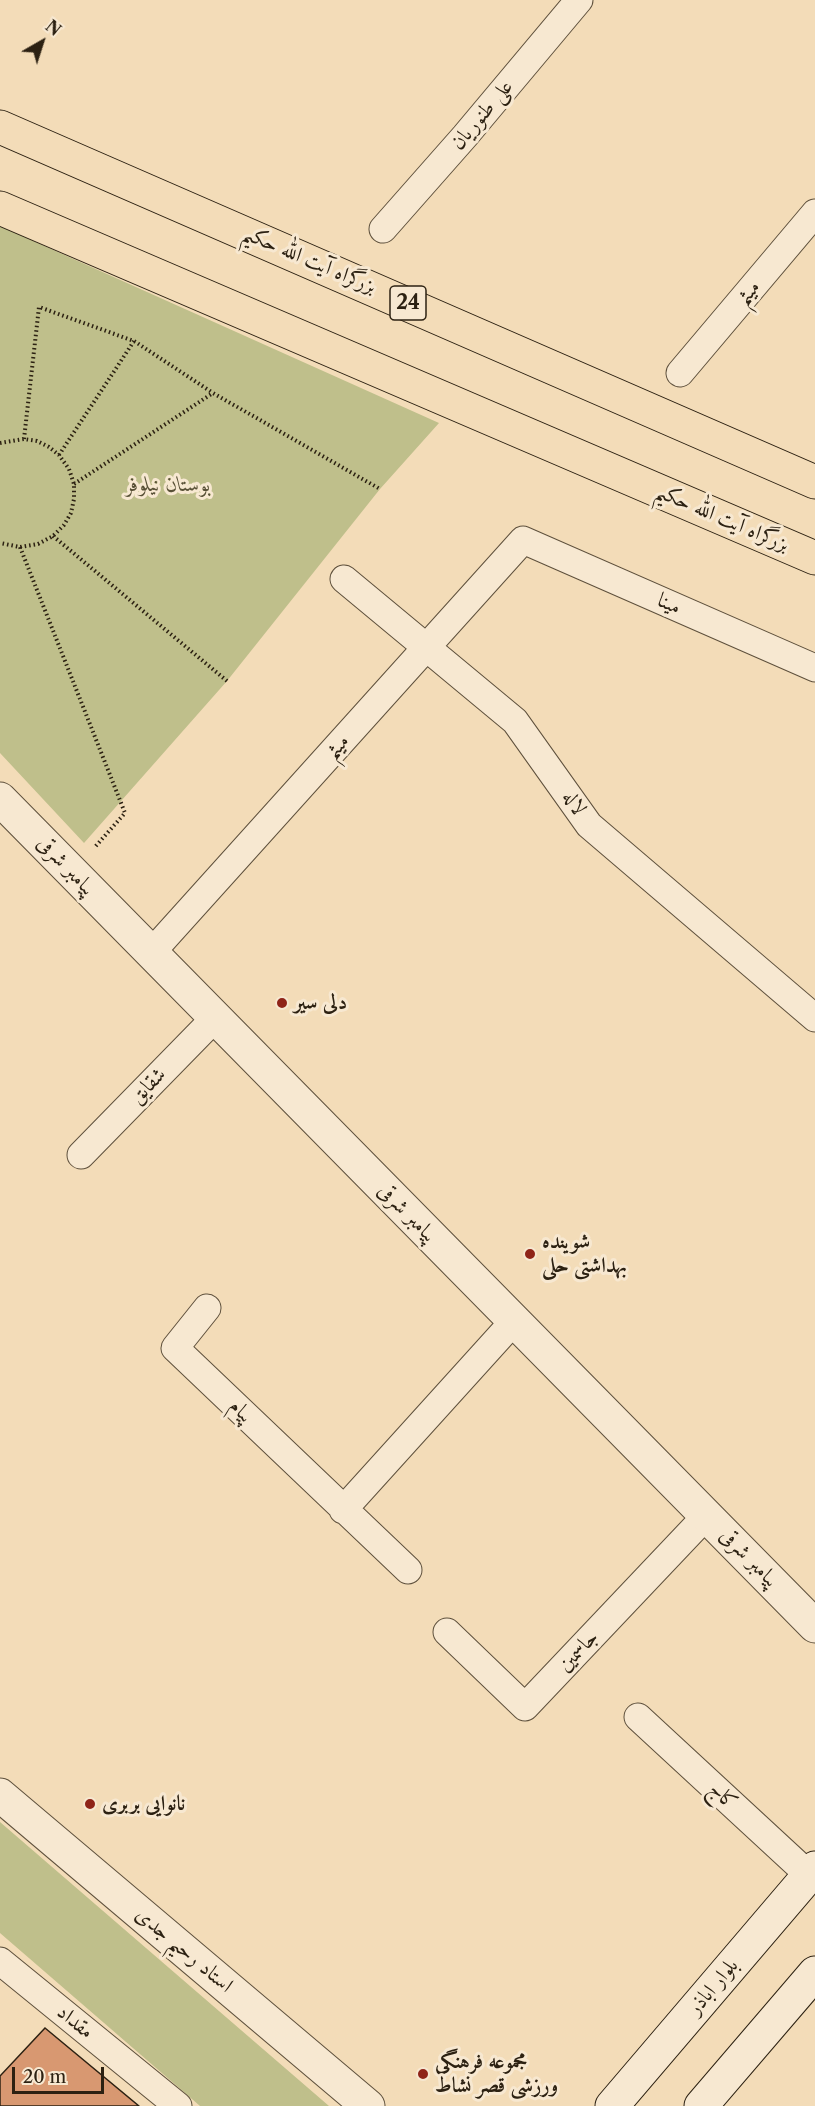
<!DOCTYPE html>
<html>
<head>
<meta charset="utf-8">
<style>
	body { margin:0 }
	#map { position:relative; width:815px; height:2106px; overflow:hidden; background:#f3dcb8; font-family:"Libre Caslon Text",serif }
	canvas { display:block }
	.north { position:absolute; left:12px; top:12px; width:60px; height:60px; -webkit-text-stroke:4px #f7e8d1; paint-order:stroke; rotate:39deg; font-size:16px; font-weight:700; line-height:24px; text-align:center; color:#2c2112 }
	.north::after { content:''; display:block; margin:auto; width:21px; height:27px; background:#2c2112; clip-path:polygon(50% 0,100% 100%,50% 72%,0 100%) }
	.scale { position:absolute; left:12px; top:2067px; width:92px; height:27px; box-sizing:border-box; border:3px solid #2c2112; border-top:0; padding-left:8px; font-size:18px; line-height:21px; white-space:nowrap; color:#2c2112; -webkit-text-stroke:4px #f7e8d1; paint-order:stroke }
</style>
</head>
<body>
<div id="map">
<canvas width="815" height="2106"></canvas>
<div class="north">N</div>
<div class="scale">20 m</div>
</div>
<script>
const ctx = document.querySelector('canvas').getContext('2d');
ctx.lineJoin = 'round';
function fillPath(path, color) {
  ctx.fillStyle = color;
  ctx.fill(path, 'evenodd');
}
function poly(rows) {
  const path = new Path2D();
  for (const r of rows) {
    path.moveTo(r[0], r[1]);
    for (let i = 2; i < r.length; i += 2) path.lineTo(r[i], r[i + 1]);
  }
  return path;
}
function stroke(path, color, width, dash) {
  ctx.strokeStyle = color;
  ctx.lineWidth = width;
  ctx.lineCap = dash ? 'butt' : 'round';
  ctx.setLineDash(dash || []);
  ctx.stroke(path);
}
function drawText(font, color, halo, rows, align = 'center') {
  ctx.font = font + ' "Libre Caslon Text",Amiri,serif';
  ctx.lineWidth = 6;
  ctx.setLineDash([]);
  ctx.textBaseline = 'middle';
  ctx.strokeStyle = halo;
  ctx.fillStyle = color;
  for (const [text, x, y, turn = 0] of rows) {
    ctx.save();
    ctx.translate(x, y);
    ctx.rotate((+turn || 0) * Math.PI / 180);
    ctx.textAlign = isNaN(turn) ? turn : align;
    if (halo) ctx.strokeText(text, 0, 0);
    ctx.fillText(text, 0, 0);
    ctx.restore();
  }
}
fillPath(poly([
	[0,226,439,423,380,489,227,681,84,843,0,753],
	[0,1822,329,2106,200,2106,0,1933]
]), '#bfbf8b');
const building = poly([
	[45,2028,139,2106,0,2106,0,2076,45,2028]
]);
fillPath(building, '#d89871');
stroke(building, '#2c2112', 1.5);
const minor = poly([
	[383,229,465,136,579,0],
	[680,373,815,213],
	[344,579,515,721,589,825,815,1018],
	[151,953,523,540,815,668],
	[81,1155,215,1018],
	[207,1308,175,1348,408,1570],
	[343,1510,514,1321],
	[447,1632,525,1707,706,1516],
	[638,1717,809,1875],
	[0,1961,178,2106]
]);
const tertiary = poly([
	[0,799,815,1626],
	[0,1795,368,2106]
]);
const secondary = poly([
	[612,2106,815,1868],
	[701,2106,815,1973]
]);
const trunk = poly([
	[0,127,815,482],
	[0,208,815,558]
]);
stroke(minor, '#5e503c', 29);
stroke(tertiary, '#5e503c', 35);
stroke(secondary, '#2c2112', 35);
stroke(trunk, '#2c2112', 35);
stroke(poly([
	[24,439,39,307,134,341,213,393],
	[0,443,24,439,37,441,49,447,59,455,69,469,74,484,74,499,71,513,64,525,53,536,38,544,20,547,0,543],
	[59,455,134,341],
	[74,484,213,393,380,489],
	[53,536,227,681],
	[20,547,125,813,94,848]
]), '#2c2112', 4, [1.5, 3]);
stroke(minor, '#f7e8d1', 27);
stroke(tertiary, '#f7e8d1', 33);
stroke(secondary, '#f7e8d1', 33);
stroke(trunk, '#f3dcb8', 33);
for (const [x, y, r, color] of [
	[282,1003,6,"#8f2418"],
	[530,1254,6,"#8f2418"],
	[90,1804,6,"#8f2418"],
	[423,2074,6,"#8f2418"]
]) {
  const dot = new Path2D();
  dot.arc(x, y, r, 0, 2 * Math.PI);
  ctx.fillStyle = color;
  ctx.fill(dot);
  stroke(dot, '#f7e8d1', 2);
}
for (const [x, y, w] of [
	[408,303,36]
]) {
  const box = new Path2D();
  box.roundRect(x - w / 2, y - 17, w, 34, 4.5);
  ctx.fillStyle = '#f7e8d1';
  ctx.fill(box);
  stroke(box, '#2c2112', 1.5);
}
drawText('bold 20px', '#2c2112', null, [
	["24",408,303]
]);
drawText('21px', '#2c2112', '#f7e8d1', [
	["علی طنوریان",482,115,-50],
	["بزرگراه آیت الله حکیم",309,260,23],
	["میثم",748,293,-50],
	["بزرگراه آیت الله حکیم",722,518,23],
	["مینا",669,604,24],
	["میثم",337,747,-48],
	["لاله",574,803,55],
	["پیامبر شرقی",66,866,46],
	["شقایق",148,1086,-46],
	["پیامبر شرقی",407,1213,45],
	["پیام",241,1411,44],
	["پیامبر شرقی",749,1558,45],
	["جاسمین",578,1651,-46],
	["کاج",723,1796,43],
	["استاد رحیم جدی",184,1950,40],
	["بلوار اباذر",713,1987,-50],
	["مقداد",75,2022,39]
]);
drawText('italic 21px', '#585036', '#f7e8d1', [
	["بوستان نیلوفر",168,485]
]);
drawText('bold 21px', '#2c2112', '#f7e8d1', [
	["دلی سیر",294,1003],
	["شوینده",542,1242],
	["بهداشتی حلی",542,1266],
	["نانوایی بربری",102,1804],
	["مجموعه فرهنگی",435,2062],
	["ورزشی قصر نشاط",435,2086]
], 'left');
</script>
</body>
</html>
